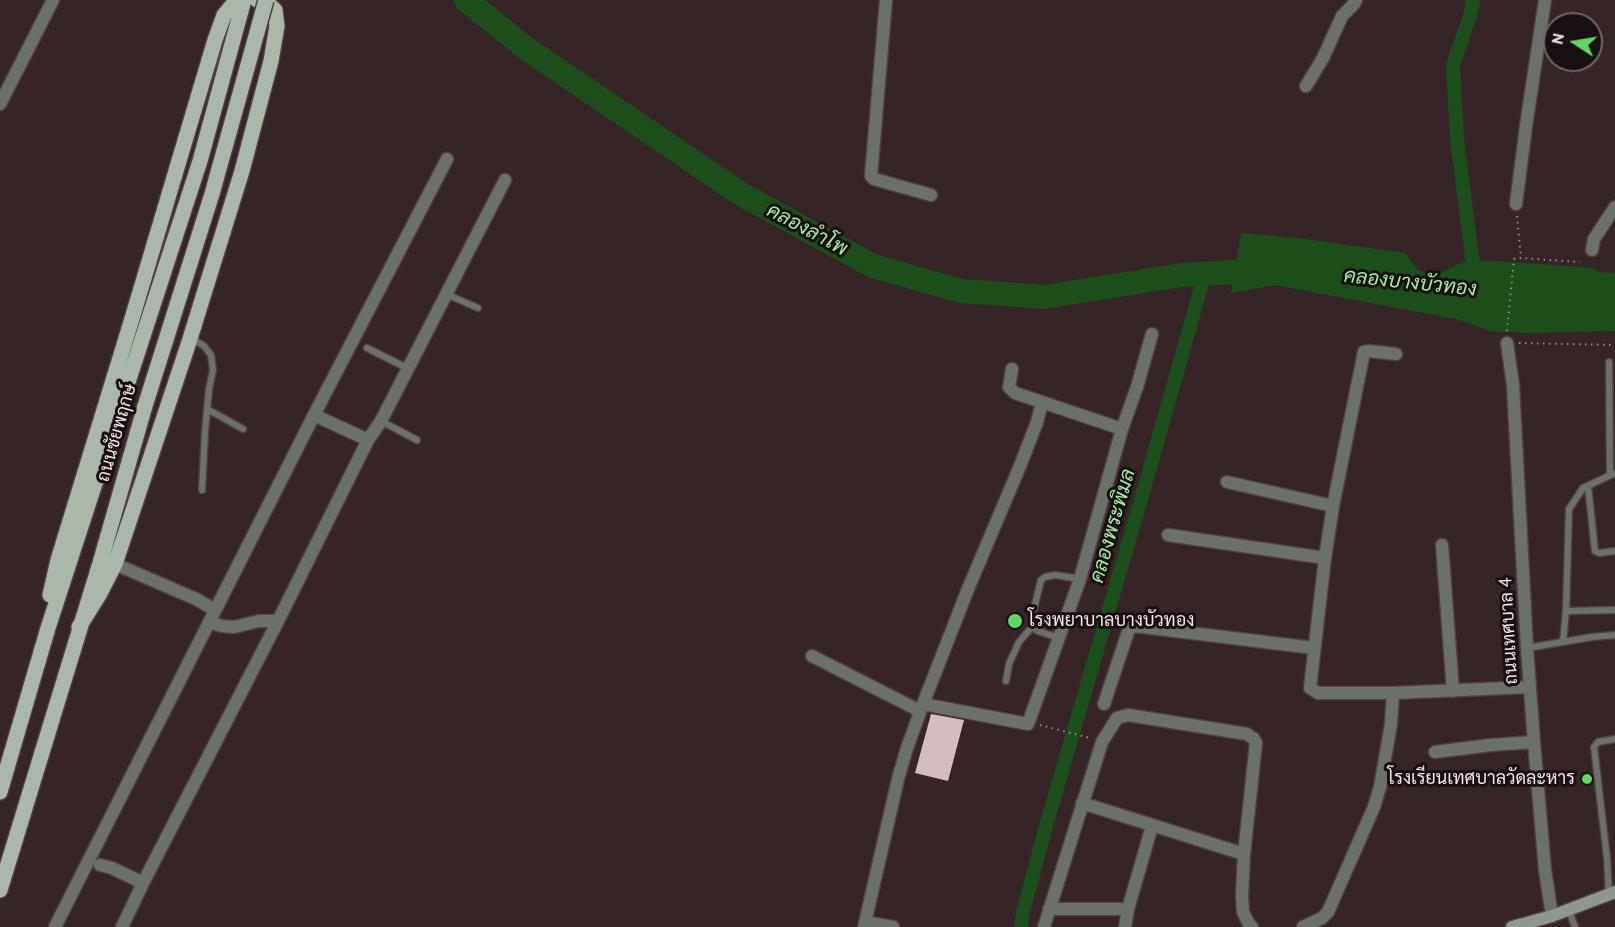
<!DOCTYPE html>
<html>
<head>
<meta charset="utf-8">
<style>
	body { margin:0 }
	#map { position:relative; width:1615px; height:927px; overflow:hidden; background:#362527; font-family:"PT Sans",sans-serif }
	canvas { display:block }
	.north { position:absolute; left:1543px; top:12px; width:60px; height:60px; box-sizing:border-box; background:#181011; border:2px solid #6e6566; border-radius:50%; rotate:282deg; font-size:16px; font-weight:700; line-height:24px; text-align:center; color:#f0e4e5 }
	.north::after { content:''; display:block; margin:auto; width:21px; height:27px; background:#66d466; clip-path:polygon(50% 0,100% 100%,50% 72%,0 100%) }
</style>
</head>
<body>
<div id="map">
<canvas width="1615" height="927"></canvas>
<div class="north">N</div>
</div>
<script>
const ctx = document.querySelector('canvas').getContext('2d');
ctx.lineJoin = 'round';
function fillPath(path, color) {
  ctx.fillStyle = color;
  ctx.fill(path, 'evenodd');
}
function poly(rows) {
  const path = new Path2D();
  for (const r of rows) {
    path.moveTo(r[0], r[1]);
    for (let i = 2; i < r.length; i += 2) path.lineTo(r[i], r[i + 1]);
  }
  return path;
}
function stroke(path, color, width, dash) {
  ctx.strokeStyle = color;
  ctx.lineWidth = width;
  ctx.lineCap = dash ? 'butt' : 'round';
  ctx.setLineDash(dash || []);
  ctx.stroke(path);
}
function drawText(font, color, halo, rows, align = 'center') {
  ctx.font = font + ' "PT Sans",Sarabun,sans-serif';
  ctx.lineWidth = 6;
  ctx.setLineDash([]);
  ctx.textBaseline = 'middle';
  ctx.strokeStyle = halo;
  ctx.fillStyle = color;
  for (const [text, x, y, turn = 0] of rows) {
    ctx.save();
    ctx.translate(x, y);
    ctx.rotate((+turn || 0) * Math.PI / 180);
    ctx.textAlign = isNaN(turn) ? turn : align;
    if (halo) ctx.strokeText(text, 0, 0);
    ctx.fillText(text, 0, 0);
    ctx.restore();
  }
}
fillPath(poly([
	[1241,233,1298,238,1405,253,1418,270,1433,276,1468,260,1511,262,1593,268,1599,272,1615,273,1615,331,1528,333,1489,331,1461,320,1275,285,1231,293]
]), '#1b4e1b');
stroke(poly([
	[1473,0,1470,16,1453,65,1457,140,1475,279],
	[1021,927,1023,912,1046,826,1146,482,1205,273]
]), '#1b4e1b', 14);
stroke(poly([
	[466,0,527,49,741,194,873,266,961,291,1044,297,1182,275,1267,270]
]), '#1b4e1b', 24);
fillPath(poly([
	[931,714,964,720,948,781,915,773]
]), '#d4bdc0');
const service = poly([
	[446,294,478,308],
	[191,338,204,346,211,355,213,370,209,389,205,432,202,490],
	[367,348,407,368],
	[1609,362,1610,474],
	[207,409,243,429],
	[381,421,417,440],
	[1588,486,1595,551,1599,553,1615,551],
	[1566,611,1615,610],
	[1059,638,1038,631,1032,627,1031,621,1041,580,1045,577,1055,575,1080,579],
	[1563,642,1566,611,1569,509,1583,488,1615,473],
	[1527,648,1592,637,1615,635],
	[1006,681,1009,664,1019,642,1032,627],
	[1609,894,1607,858,1594,747,1598,742,1615,739],
	[1569,910,1575,927]
]);
const minor = poly([
	[886,0,871,176,874,179,931,195],
	[1306,86,1323,58,1342,16,1354,4,1356,0],
	[0,104,53,0],
	[1516,204,1526,126,1545,0],
	[1592,250,1594,239,1615,207],
	[1507,343,1513,385,1527,648,1534,742,1545,870,1552,916],
	[1396,354,1369,351,1364,352,1333,506,1325,558,1310,688,1318,693,1393,693,1530,687],
	[1012,369,1009,387,1015,393,1122,429],
	[314,415,368,440],
	[1227,482,1333,506],
	[1168,535,1325,558],
	[1442,545,1453,691],
	[115,564,196,599,215,610],
	[209,622,222,626,234,627,259,621,278,621],
	[812,656,920,711],
	[923,704,1028,724,1080,579,1122,429,1137,387,1152,334],
	[1104,704,1129,629,1134,626,1314,648],
	[1435,752,1491,745,1534,742],
	[1082,803,1244,854],
	[100,865,112,868,143,883],
	[1049,909,1128,909],
	[865,922,893,927],
	[55,927,314,415,447,159],
	[122,927,143,883,278,621,368,440,381,421,505,180],
	[864,927,898,779,907,748,923,704,968,589,1020,466,1037,422,1042,403],
	[1044,927,1102,742,1117,718,1128,715,1247,734,1254,739,1256,743,1244,854,1242,896,1243,912,1249,924,1252,927],
	[1125,927,1128,909,1152,826],
	[1303,927,1322,918,1328,912,1374,807,1380,787,1391,724,1393,693]
]);
const secondary = poly([
	[1512,927,1552,916,1615,892]
]);
const primary = poly([
	[50,595,58,560,131,322,215,40,224,15,235,2,241,0],
	[79,627,99,595,115,564,189,342,242,171,271,61,277,26,275,10,266,2,257,0],
	[0,792,48,628,200,161,244,0],
	[0,890,100,563,145,406]
]);
stroke(service, '#504042', 9);
stroke(minor, '#504042', 15);
stroke(secondary, '#504042', 15);
stroke(primary, '#504042', 18);
stroke(poly([
	[1517,216,1521,258],
	[1507,331,1514,259,1521,258,1580,262],
	[1519,343,1615,345],
	[1040,725,1090,738]
]), '#97898a', 2, [1.5, 4.5]);
stroke(service, '#6b706a', 6);
stroke(minor, '#6b706a', 12);
stroke(secondary, '#8f988e', 12);
stroke(primary, '#abb7aa', 15);
const primaryBridge = poly([
	[145,406,212,194,266,0]
]);
stroke(primaryBridge, '#504042', 18, []);
stroke(primaryBridge, '#abb7aa', 15);
for (const [x, y, r, color] of [
	[1015,621,8,"#66d466"],
	[1587,779,6,"#66d466"]
]) {
  const dot = new Path2D();
  dot.arc(x, y, r, 0, 2 * Math.PI);
  ctx.fillStyle = color;
  ctx.fill(dot);
  stroke(dot, '#181011', 2);
}
drawText('18px', '#f0e4e5', '#181011', [
	["ถนนชัยพฤกษ์",117,433,-74],
	["ถนนเทศบาล 4",1509,631,-93]
]);
drawText('18px', '#f0e4e5', '#181011', [
	["โรงพยาบาลบางบัวทอง",1028,621],
	["โรงเรียนเทศบาลวัดละหาร",1575,779,"right"]
], 'left');
drawText('italic 20px', '#a3eda0', '#181011', [
	["คลองลำโพ",807,230,28],
	["คลองบางบัวทอง",1410,283,6],
	["คลองพระพิมล",1113,526,-74]
]);
</script>
</body>
</html>
